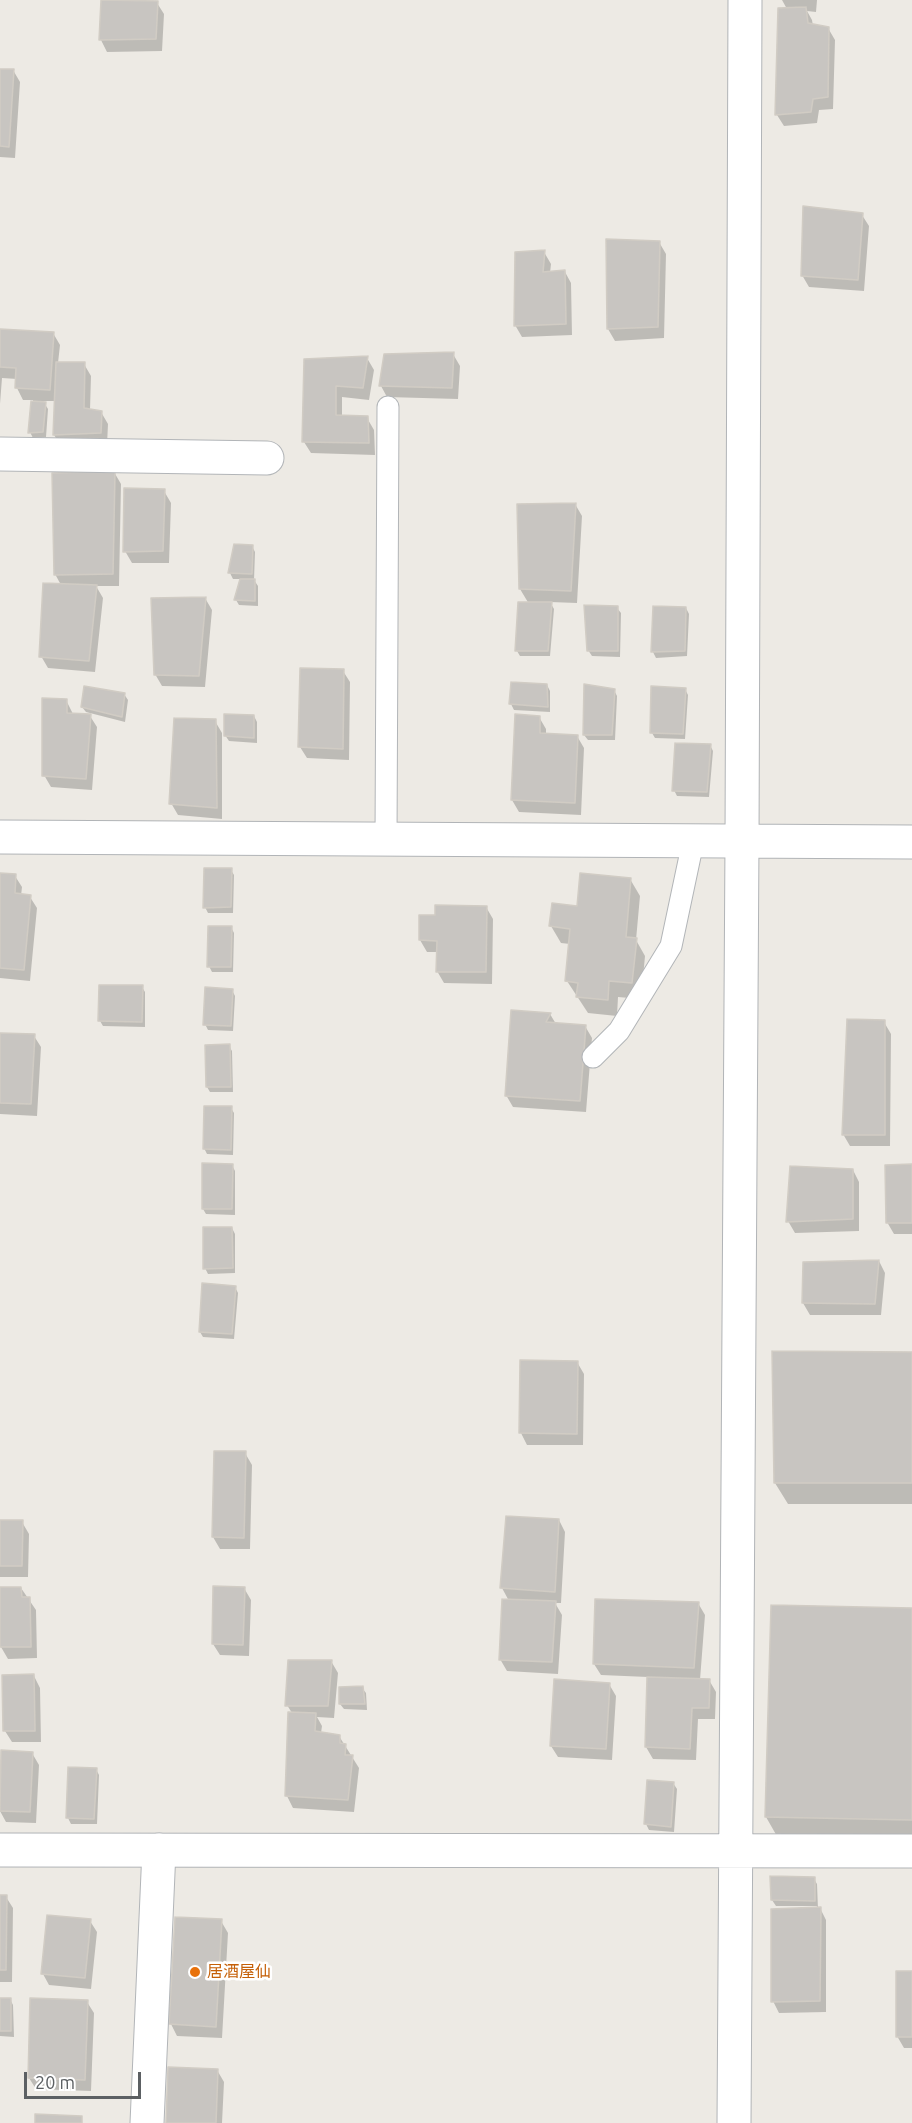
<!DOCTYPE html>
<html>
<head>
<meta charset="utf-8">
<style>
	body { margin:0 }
	#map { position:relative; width:912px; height:2123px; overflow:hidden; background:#edeae4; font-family:Ubuntu,sans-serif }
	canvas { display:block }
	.scale { position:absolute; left:24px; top:2072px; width:117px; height:27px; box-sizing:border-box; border:3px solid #5c6063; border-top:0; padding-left:8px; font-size:18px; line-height:21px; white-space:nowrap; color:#5c6063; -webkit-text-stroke:4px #fff; paint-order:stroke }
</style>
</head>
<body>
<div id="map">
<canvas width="912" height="2123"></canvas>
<div class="scale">20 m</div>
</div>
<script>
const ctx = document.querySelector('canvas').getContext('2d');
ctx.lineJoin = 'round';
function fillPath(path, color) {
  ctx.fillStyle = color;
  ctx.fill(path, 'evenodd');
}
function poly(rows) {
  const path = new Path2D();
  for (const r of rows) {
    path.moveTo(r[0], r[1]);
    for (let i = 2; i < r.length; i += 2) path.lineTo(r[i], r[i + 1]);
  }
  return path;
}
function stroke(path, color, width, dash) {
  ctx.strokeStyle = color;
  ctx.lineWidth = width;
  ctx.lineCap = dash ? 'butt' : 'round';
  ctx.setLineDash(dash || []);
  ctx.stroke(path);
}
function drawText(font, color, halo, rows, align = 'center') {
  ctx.font = font + ' Ubuntu,"Noto Sans JP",sans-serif';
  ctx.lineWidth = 5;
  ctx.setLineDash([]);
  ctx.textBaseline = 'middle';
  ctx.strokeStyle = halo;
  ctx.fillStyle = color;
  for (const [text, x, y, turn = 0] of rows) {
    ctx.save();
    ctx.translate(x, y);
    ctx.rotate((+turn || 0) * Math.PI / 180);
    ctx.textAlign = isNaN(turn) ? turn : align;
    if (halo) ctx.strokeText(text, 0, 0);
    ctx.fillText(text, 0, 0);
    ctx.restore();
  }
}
fillPath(poly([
	[103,0,157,3,164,14,162,51,107,52,101,40],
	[782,0,817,0,816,12,807,11,812,20,813,26,828,28,835,40,833,109,819,110,817,123,784,126,777,115,787,9],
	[0,70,13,70,20,82,15,158,0,157],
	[862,215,869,226,864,291,809,287,802,275],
	[659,242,666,254,664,338,615,341,608,329],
	[544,252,551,264,550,273,565,272,571,283,572,335,522,337,515,325],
	[0,331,53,333,60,345,58,363,84,364,91,376,90,410,101,412,108,424,107,445,61,446,54,435,56,401,43,401,48,409,46,437,33,438,30,432,33,400,23,400,17,388,17,379,2,378,0,404],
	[453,354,460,366,458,399,387,397,381,386],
	[367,358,374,370,369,400,342,397,342,417,367,418,374,430,375,455,311,453,304,442,306,360],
	[114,472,121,484,119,586,96,586,103,598,95,672,48,668,41,656,61,585,55,574],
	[164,491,171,503,169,563,132,563,125,551],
	[575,504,582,516,577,603,550,602,554,609,550,656,520,656,517,651,529,604,520,589],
	[235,546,252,546,255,552,254,580,258,586,258,606,239,605,236,600,242,579,233,579,230,573],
	[205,598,212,610,205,687,162,686,155,674],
	[617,608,621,613,620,657,592,656,588,650],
	[655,608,686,608,689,614,687,656,656,658,653,652],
	[343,671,350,682,349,760,307,758,300,747],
	[547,685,550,691,550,712,514,710,511,704],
	[685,689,688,695,685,739,655,738,652,733],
	[614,690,617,696,615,740,588,740,584,735],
	[124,694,128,700,125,722,86,712,82,707],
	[66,700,73,714,90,716,97,727,92,790,51,787,44,775],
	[254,716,257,722,257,743,229,741,225,735],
	[539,717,546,729,546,735,577,736,584,748,581,815,519,812,512,800],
	[215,721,222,733,222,819,178,815,171,803],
	[710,745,713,751,709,797,677,796,674,790],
	[231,870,234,875,233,913,208,913,205,907],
	[0,874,15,876,22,887,21,896,30,897,37,908,30,981,0,978],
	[630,879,640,896,636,940,645,956,641,999,618,997,617,1016,588,1013,567,981,570,944,561,943,551,926,578,907],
	[486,907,493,919,492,984,444,983,437,971,438,952,427,952,420,940,436,916],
	[231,927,234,933,233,972,212,972,209,966],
	[142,987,145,992,145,1027,103,1026,100,1021],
	[232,990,235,996,233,1031,208,1030,205,1024],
	[550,1014,556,1024,585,1026,592,1038,586,1112,513,1107,506,1095],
	[884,1022,891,1034,890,1146,850,1146,843,1134],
	[0,1034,34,1036,41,1047,37,1116,0,1114],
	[229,1046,232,1051,233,1092,210,1092,207,1087],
	[231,1108,234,1113,233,1155,207,1154,204,1148],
	[232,1165,235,1171,235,1215,206,1214,203,1209],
	[912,1166,912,1234,894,1234,887,1222],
	[853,1170,859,1182,859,1231,795,1233,788,1221],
	[232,1228,235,1234,235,1273,208,1274,205,1268],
	[879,1261,885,1273,881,1315,810,1315,803,1303],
	[235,1287,238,1293,234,1339,203,1337,200,1332],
	[912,1354,912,1504,788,1504,775,1483],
	[577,1362,584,1374,583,1445,527,1445,521,1433],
	[245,1453,252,1465,250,1549,220,1549,213,1537],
	[559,1520,565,1532,561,1603,555,1603,562,1615,558,1674,507,1671,500,1659,509,1601,502,1588],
	[0,1522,22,1522,29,1534,28,1577,0,1577],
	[0,1588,21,1588,36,1610,37,1658,8,1659,1,1647],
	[244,1588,251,1600,249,1656,220,1655,213,1644],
	[698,1603,705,1615,700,1680,709,1680,716,1692,715,1719,698,1719,696,1760,653,1759,646,1747,648,1677,601,1675,594,1664],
	[912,1610,912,1840,778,1838,766,1817],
	[331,1661,338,1673,334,1718,317,1717,322,1726,321,1733,339,1736,359,1768,354,1812,293,1808,287,1796,292,1713,287,1705],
	[34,1676,40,1688,41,1742,12,1742,5,1731],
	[609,1684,616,1696,612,1760,558,1757,551,1746],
	[362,1688,366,1693,367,1710,344,1709,340,1704],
	[2,1752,32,1753,39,1765,36,1823,6,1822,0,1811],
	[69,1768,96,1769,99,1775,97,1824,71,1824,68,1818],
	[673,1783,677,1789,674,1832,649,1830,646,1824],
	[814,1879,817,1884,818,1909,820,1908,826,1920,826,2012,779,2013,773,2001,817,1906,776,1906,772,1900],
	[0,1897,6,1897,13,1908,12,1982,0,1982],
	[176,1919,221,1921,228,1933,222,2038,177,2036,171,2024],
	[90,1921,97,1932,91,1989,49,1985,43,1974],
	[912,1972,912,2048,904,2048,897,2036],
	[0,1999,10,1999,13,2005,14,2037,0,2036],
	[87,2002,94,2013,91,2091,36,2089,29,2078],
	[217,2070,224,2082,222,2123,167,2123]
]), '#0003');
const building = poly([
	[101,0,158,1,156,39,99,40,101,0],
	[806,7,808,23,829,27,828,97,813,99,811,112,775,115,778,8,806,7],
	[0,69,14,69,9,147,0,146,0,69],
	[803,206,863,213,858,280,801,276,803,206],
	[606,239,660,241,658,327,607,329,606,239],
	[545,250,543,272,565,270,566,324,514,326,515,252,545,250],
	[0,329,54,332,50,390,15,388,16,368,0,367,0,329],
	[454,352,452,388,379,386,384,354,454,352],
	[368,356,363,388,336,386,336,415,368,416,369,443,302,442,304,359,368,356],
	[56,362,85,362,84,408,102,411,101,433,53,435,56,362],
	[31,401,46,402,43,432,28,433,31,401],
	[115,471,113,574,54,575,52,473,115,471],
	[124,488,165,489,163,551,123,552,124,488],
	[576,503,571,591,519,589,517,504,576,503],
	[234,544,253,545,252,574,228,573,234,544],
	[240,579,255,579,255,601,234,600,240,579],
	[43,583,97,585,89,661,39,657,43,583],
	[206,597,199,676,154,675,151,598,206,597],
	[518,602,552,602,548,651,515,651,518,602],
	[584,605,618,606,618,651,587,651,584,605],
	[653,606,686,607,685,651,651,652,653,606],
	[300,668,344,669,343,749,298,747,300,668],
	[511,682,547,684,548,707,509,704,511,682],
	[584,684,615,689,612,735,583,735,584,684],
	[84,686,125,693,122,717,81,707,84,686],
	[651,686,686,688,683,734,650,733,651,686],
	[42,698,67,699,67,713,91,714,86,779,42,776,42,698],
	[224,714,254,715,254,738,224,736,224,714],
	[515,714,540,716,540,733,578,735,575,803,511,800,515,714],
	[174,718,216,719,217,808,169,804,174,718],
	[675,743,711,744,707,792,672,791,675,743],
	[204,868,232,868,231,907,203,908,204,868],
	[0,873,16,874,15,893,31,895,24,970,0,968,0,873],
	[580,873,631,878,626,937,637,938,632,983,609,981,608,1000,576,997,578,983,565,981,570,929,549,926,552,903,577,906,580,873],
	[435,905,487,906,486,972,436,972,437,941,419,940,419,915,435,915,435,905],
	[208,926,232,926,231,967,207,967,208,926],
	[99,985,143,985,142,1022,98,1021,99,985],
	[205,987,233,989,231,1026,203,1025,205,987],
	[511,1010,551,1013,546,1022,586,1025,580,1101,505,1096,511,1010],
	[847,1019,885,1020,885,1135,842,1135,847,1019],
	[0,1033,35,1034,31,1104,0,1103,0,1033],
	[230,1044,231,1087,206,1087,205,1045,230,1044],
	[204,1106,232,1106,231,1150,203,1149,204,1106],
	[202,1163,233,1164,232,1209,202,1209,202,1163],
	[912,1164,912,1223,886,1223,885,1165,912,1164],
	[790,1166,853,1169,853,1219,786,1222,790,1166],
	[203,1227,232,1227,233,1268,203,1269,203,1227],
	[879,1260,875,1304,802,1303,803,1262,879,1260],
	[202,1283,236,1286,232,1334,199,1332,202,1283],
	[772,1351,912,1352,912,1483,774,1483,772,1351],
	[520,1360,578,1361,577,1434,519,1433,520,1360],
	[214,1451,246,1451,244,1538,212,1537,214,1451],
	[506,1516,559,1519,555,1592,500,1588,506,1516],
	[0,1520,23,1520,22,1566,0,1566,0,1520],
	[213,1586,245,1587,243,1645,212,1644,213,1586],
	[0,1587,21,1587,22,1597,30,1597,31,1647,0,1647,0,1587],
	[502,1599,556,1601,552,1662,499,1660,502,1599],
	[595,1599,699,1602,694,1668,593,1664,595,1599],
	[771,1605,912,1608,912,1820,765,1817,771,1605],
	[288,1660,332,1660,328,1706,285,1706,288,1660],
	[34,1674,35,1731,3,1731,2,1675,34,1674],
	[647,1677,710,1679,709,1708,692,1708,690,1749,645,1747,647,1677],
	[554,1679,610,1683,606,1749,550,1746,554,1679],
	[363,1686,365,1704,339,1704,339,1687,363,1686],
	[288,1712,316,1713,315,1731,340,1735,340,1743,346,1744,345,1755,353,1755,348,1800,285,1796,288,1712],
	[1,1750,33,1752,30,1812,0,1811,1,1750],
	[68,1767,97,1768,94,1819,66,1818,68,1767],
	[647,1780,674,1782,671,1827,644,1824,647,1780],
	[770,1876,815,1877,815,1901,771,1900,770,1876],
	[0,1895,7,1895,6,1970,0,1970,0,1895],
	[821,1907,820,2001,771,2002,771,1909,821,1907],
	[47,1915,91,1919,85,1978,41,1974,47,1915],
	[175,1917,222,1919,216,2027,169,2024,175,1917],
	[896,1971,912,1971,912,2037,896,2037,896,1971],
	[0,1998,11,1998,11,2031,0,2031,0,1998],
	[30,1998,88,2000,85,2080,28,2078,30,1998],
	[168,2067,218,2069,216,2123,166,2123,168,2067],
	[35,2114,82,2116,82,2123,35,2123,35,2114]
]);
fillPath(building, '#c8c5c1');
stroke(building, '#d1ccc4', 1.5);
const lane = poly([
	[386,839,388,407],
	[593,1057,619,1031,671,946,693,842]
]);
const street = poly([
	[0,454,267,458],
	[147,2123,159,1850]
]);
const secondary = poly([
	[0,837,912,842],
	[0,1850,912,1851],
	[734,2123,742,842,745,0]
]);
stroke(lane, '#b2b5b8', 23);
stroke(street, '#b2b5b8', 35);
stroke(secondary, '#b1b4b7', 35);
stroke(lane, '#fff', 21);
stroke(street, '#fff', 33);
stroke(secondary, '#fff', 33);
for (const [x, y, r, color] of [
	[195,1972,6,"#e8710a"]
]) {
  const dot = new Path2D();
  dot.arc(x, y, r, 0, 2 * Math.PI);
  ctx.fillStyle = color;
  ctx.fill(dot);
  stroke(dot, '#fff', 2);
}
drawText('16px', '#c56008', '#fff', [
	["居酒屋仙",207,1972]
], 'left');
</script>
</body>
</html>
